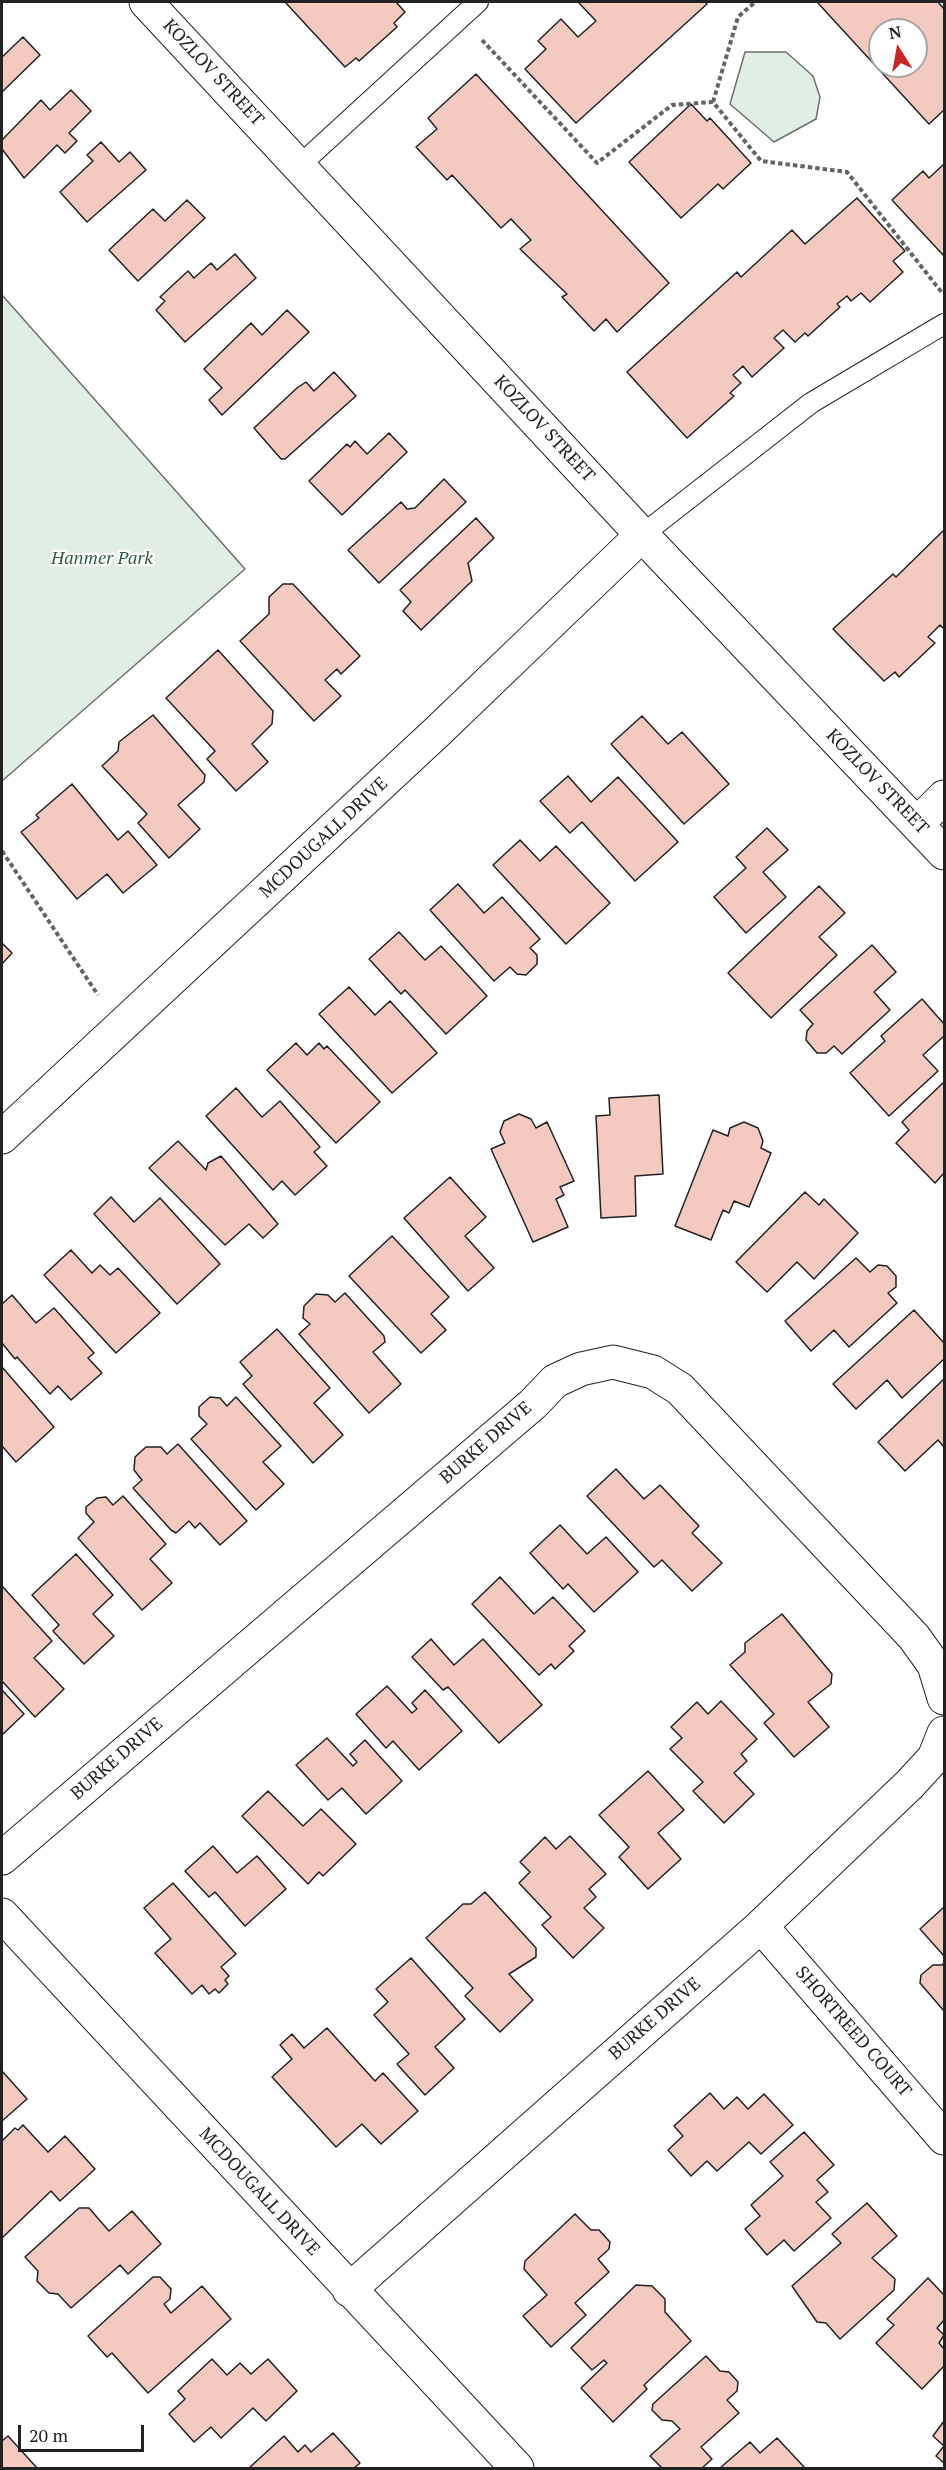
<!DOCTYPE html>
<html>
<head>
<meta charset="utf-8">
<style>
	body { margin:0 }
	#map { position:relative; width:946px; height:2470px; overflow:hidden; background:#fff; font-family:"PT Serif",serif }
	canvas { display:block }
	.frame { position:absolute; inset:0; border:3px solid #222; pointer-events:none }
	.north { position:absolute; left:868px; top:18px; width:60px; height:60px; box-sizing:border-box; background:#fff; border:2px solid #a7a7a7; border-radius:50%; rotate:349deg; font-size:16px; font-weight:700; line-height:24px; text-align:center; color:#222 }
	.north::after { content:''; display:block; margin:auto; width:21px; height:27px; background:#c62828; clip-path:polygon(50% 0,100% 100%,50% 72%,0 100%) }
	.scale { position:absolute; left:18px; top:2425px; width:126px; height:27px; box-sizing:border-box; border:3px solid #222; border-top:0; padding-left:8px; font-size:18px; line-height:21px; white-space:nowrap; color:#222; -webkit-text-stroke:4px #fff; paint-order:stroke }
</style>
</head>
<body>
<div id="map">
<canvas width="946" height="2470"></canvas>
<div class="frame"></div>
<div class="north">N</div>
<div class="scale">20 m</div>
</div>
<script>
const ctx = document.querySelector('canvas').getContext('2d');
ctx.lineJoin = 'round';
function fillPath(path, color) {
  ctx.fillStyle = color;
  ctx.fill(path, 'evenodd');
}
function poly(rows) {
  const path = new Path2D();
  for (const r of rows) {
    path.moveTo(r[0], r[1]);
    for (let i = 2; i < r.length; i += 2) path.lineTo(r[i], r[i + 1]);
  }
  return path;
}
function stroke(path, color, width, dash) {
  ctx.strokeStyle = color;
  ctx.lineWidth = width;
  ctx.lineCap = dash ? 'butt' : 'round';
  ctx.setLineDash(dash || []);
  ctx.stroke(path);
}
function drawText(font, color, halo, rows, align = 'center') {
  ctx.font = font + ' "PT Serif",serif';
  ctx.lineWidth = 4.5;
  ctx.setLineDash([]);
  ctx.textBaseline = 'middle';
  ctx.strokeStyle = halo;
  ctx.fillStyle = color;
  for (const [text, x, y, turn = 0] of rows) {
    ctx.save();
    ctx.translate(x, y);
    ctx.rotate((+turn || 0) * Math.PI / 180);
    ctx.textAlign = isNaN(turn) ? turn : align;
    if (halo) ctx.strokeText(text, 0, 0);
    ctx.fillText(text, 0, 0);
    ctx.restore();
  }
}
const green = poly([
	[745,52,786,52,813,76,820,97,816,119,774,142,730,104,745,52],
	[2,295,245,569,2,781,2,295]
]);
fillPath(green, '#e0efe3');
stroke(green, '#6f6f6f', 1.5);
const building = poly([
	[285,2,396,2,405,12,394,23,397,27,359,61,356,58,345,67,285,2],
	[581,2,705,2,707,4,576,123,525,69,546,49,538,41,561,19,578,37,596,21,579,3,581,2],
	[817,2,938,2,944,9,944,110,929,124,817,2],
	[880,30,916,30,916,66,880,66,880,30],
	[23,37,40,55,2,92,2,57,23,37],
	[476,74,669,283,617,332,606,319,594,331,562,297,567,294,520,249,531,240,511,219,501,228,452,175,447,180,416,147,437,129,428,118,476,74],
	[71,90,91,111,69,133,77,141,65,153,57,145,24,178,2,149,2,140,41,100,50,110,71,90],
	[691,104,707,121,710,118,751,163,723,189,718,184,681,218,629,162,691,104],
	[101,142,119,162,130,152,146,170,87,222,60,192,93,161,87,155,101,142],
	[944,164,944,256,892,200,923,171,929,178,944,164],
	[857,198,905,251,893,261,903,272,870,302,861,293,851,301,847,296,837,304,840,307,808,336,805,333,795,342,783,330,774,338,784,348,752,377,743,366,733,375,741,383,730,393,734,396,687,438,627,372,737,272,741,277,792,230,805,244,857,198],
	[187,200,205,218,138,281,109,250,153,209,165,221,187,200],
	[235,254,256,278,185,342,156,310,165,301,160,297,188,271,194,278,211,263,217,270,235,254],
	[287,310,309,332,222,415,209,400,222,388,204,369,251,323,262,335,287,310],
	[334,372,356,396,285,459,281,459,254,428,297,388,306,382,314,391,334,372],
	[389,433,407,452,342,515,309,481,347,444,350,447,355,441,367,454,389,433],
	[444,479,466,502,379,583,348,550,401,502,407,509,415,508,444,479],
	[476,518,494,538,468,563,472,581,421,630,403,611,411,602,400,590,476,518],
	[944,530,944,629,940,625,928,637,935,643,899,677,895,672,884,681,833,629,893,574,896,577,944,530],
	[283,584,293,584,360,656,341,674,337,669,325,680,341,696,314,721,240,641,269,614,269,597,283,584],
	[218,650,273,711,272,724,252,744,268,762,236,791,207,759,215,751,166,698,218,650],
	[153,715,205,775,204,782,178,805,200,829,169,858,138,823,147,814,102,766,118,751,119,742,153,715],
	[642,716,668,744,682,732,729,784,684,824,611,744,642,716],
	[568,776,591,802,618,777,678,842,635,881,582,822,570,833,540,801,568,776],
	[72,784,118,840,128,831,157,865,123,893,107,874,77,899,21,832,39,818,36,815,72,784],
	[767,828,788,850,763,872,786,897,746,933,714,897,746,868,736,857,767,828],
	[520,840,540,861,556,846,610,903,566,944,493,865,520,840],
	[458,884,484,913,502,897,540,939,530,948,537,955,537,964,526,975,517,974,510,967,494,981,430,910,458,884],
	[819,886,845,913,819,937,837,955,771,1018,728,973,819,886],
	[399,932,425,960,441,946,487,996,446,1034,405,990,401,994,369,959,399,932],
	[2,943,12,953,2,964,2,943],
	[872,945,896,972,874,992,890,1010,842,1054,834,1046,826,1053,817,1053,806,1040,807,1031,813,1024,800,1010,872,945],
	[349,987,375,1015,390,1001,437,1053,392,1093,319,1014,349,987],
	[922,999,944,1024,944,1036,923,1055,938,1071,889,1116,850,1073,885,1041,881,1036,922,999],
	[296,1043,307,1055,319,1043,324,1049,327,1046,380,1102,336,1143,267,1070,296,1043],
	[944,1082,944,1173,935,1183,896,1143,909,1130,902,1122,944,1082],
	[236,1088,262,1117,280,1101,320,1147,314,1152,327,1166,295,1195,282,1181,273,1190,206,1116,236,1088],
	[659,1095,663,1174,635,1176,636,1216,601,1218,596,1116,610,1115,609,1098,659,1095],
	[519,1114,531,1119,536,1128,547,1122,574,1181,560,1187,564,1195,556,1199,568,1227,533,1242,491,1149,505,1143,500,1132,504,1121,519,1114],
	[744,1122,758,1128,763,1141,761,1148,771,1153,749,1207,734,1201,729,1213,723,1210,711,1240,675,1226,713,1130,728,1136,730,1128,744,1122],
	[178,1141,206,1170,208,1163,221,1156,278,1224,263,1238,249,1224,225,1245,149,1168,178,1141],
	[450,1177,486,1217,465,1236,494,1268,468,1291,404,1218,450,1177],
	[805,1192,819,1205,824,1199,858,1233,814,1279,797,1262,767,1292,736,1262,805,1192],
	[111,1197,134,1222,160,1198,220,1264,177,1304,94,1214,111,1197],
	[392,1236,449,1297,431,1314,446,1330,421,1353,349,1276,392,1236],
	[71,1250,92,1273,100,1265,110,1275,118,1268,160,1313,116,1353,44,1275,71,1250],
	[856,1258,870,1272,878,1265,887,1266,896,1276,896,1287,888,1293,897,1303,849,1347,834,1330,811,1351,785,1321,856,1258],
	[345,1293,384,1336,385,1342,373,1352,401,1384,369,1413,299,1334,310,1324,303,1318,304,1306,316,1294,328,1295,335,1302,345,1293],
	[12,1295,36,1323,54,1308,94,1353,88,1358,102,1373,71,1400,58,1386,50,1394,17,1357,15,1359,2,1343,2,1304,12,1295],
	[914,1310,944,1343,944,1359,902,1398,887,1380,856,1409,833,1384,914,1310],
	[277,1329,330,1388,314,1403,343,1435,313,1463,243,1384,252,1376,240,1362,277,1329],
	[2,1367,54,1427,16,1462,2,1446,2,1367],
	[944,1379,944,1447,938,1440,905,1471,878,1442,944,1379],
	[210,1397,220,1398,227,1406,236,1397,281,1446,263,1462,284,1484,256,1510,191,1439,207,1424,199,1416,199,1407,210,1397],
	[178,1444,247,1521,220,1545,200,1523,195,1528,189,1521,176,1533,171,1530,133,1488,142,1480,134,1470,135,1457,146,1447,161,1447,167,1454,178,1444],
	[616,1469,644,1499,660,1485,699,1526,692,1533,722,1563,692,1591,662,1560,654,1567,587,1496,616,1469],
	[123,1496,166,1544,150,1559,172,1583,142,1610,78,1538,94,1522,86,1513,86,1507,97,1498,106,1497,113,1505,123,1496],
	[560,1525,587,1554,606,1537,638,1572,594,1612,568,1584,563,1589,530,1553,560,1525],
	[76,1554,113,1595,93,1614,114,1636,84,1664,53,1631,59,1625,32,1595,76,1554],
	[500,1577,534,1614,553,1597,585,1631,569,1646,574,1651,555,1669,551,1664,539,1675,472,1604,500,1577],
	[2,1586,52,1641,34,1658,64,1689,35,1717,2,1681,2,1586],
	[782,1614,832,1674,831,1684,808,1702,829,1727,794,1757,764,1723,774,1714,730,1665,745,1652,745,1643,782,1614],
	[431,1639,454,1665,483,1639,542,1705,499,1743,448,1687,443,1690,412,1657,431,1639],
	[387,1686,412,1713,417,1709,412,1703,425,1690,462,1731,419,1770,393,1741,386,1748,356,1714,387,1686],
	[2,1690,24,1714,2,1735,2,1690],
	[721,1701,757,1739,741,1754,747,1761,734,1773,754,1794,724,1823,693,1791,703,1782,670,1749,682,1738,671,1727,697,1702,708,1714,721,1701],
	[327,1738,353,1766,357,1762,350,1754,365,1740,402,1781,366,1814,342,1788,328,1800,296,1765,327,1738],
	[648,1771,684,1810,658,1833,681,1859,648,1889,619,1857,629,1847,599,1815,648,1771],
	[268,1791,303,1826,321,1809,356,1844,323,1876,319,1872,308,1884,242,1816,268,1791],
	[570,1836,606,1874,589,1889,596,1897,584,1908,604,1928,573,1958,542,1925,551,1917,519,1883,530,1872,520,1862,545,1837,556,1849,570,1836],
	[213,1846,237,1873,257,1856,286,1889,245,1926,215,1892,209,1897,185,1871,213,1846],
	[173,1883,236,1954,221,1967,229,1976,225,1980,228,1984,219,1993,215,1989,209,1994,202,1985,192,1994,155,1953,171,1939,144,1908,173,1883],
	[485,1892,536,1948,536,1957,509,1974,533,2000,500,2032,465,1996,473,1988,426,1938,463,1904,471,1904,485,1892],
	[944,1907,944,1956,920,1929,944,1907],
	[411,1958,465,2019,435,2047,454,2068,425,2095,397,2064,409,2054,374,2015,388,2002,376,1989,411,1958],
	[944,1963,944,2011,920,1983,921,1975,933,1965,942,1965,944,1963],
	[327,2028,375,2081,383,2073,418,2111,381,2144,362,2124,336,2147,272,2077,292,2059,280,2045,292,2034,304,2048,327,2028],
	[2,2071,27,2099,2,2121,2,2071],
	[710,2093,724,2109,737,2097,748,2109,764,2094,793,2125,761,2154,749,2142,717,2171,707,2161,691,2176,668,2150,683,2136,674,2126,710,2093],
	[23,2125,48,2152,65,2136,95,2169,60,2201,51,2191,2,2238,2,2141,15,2128,18,2130,23,2125],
	[804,2132,834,2165,817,2180,828,2192,816,2202,831,2218,794,2251,784,2240,767,2255,745,2229,760,2216,751,2205,783,2176,770,2162,804,2132],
	[867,2203,897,2236,872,2258,895,2279,894,2290,840,2339,826,2323,817,2322,792,2286,841,2243,832,2234,867,2203],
	[79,2208,89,2208,109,2231,132,2211,161,2244,128,2274,120,2265,71,2308,58,2294,49,2293,37,2281,38,2271,25,2257,79,2208],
	[575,2214,591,2230,599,2230,610,2242,609,2249,598,2259,609,2272,575,2303,586,2315,551,2347,523,2316,547,2295,524,2269,525,2261,575,2214],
	[153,2277,160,2277,171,2289,170,2299,164,2304,171,2313,202,2286,231,2319,148,2393,112,2353,107,2357,88,2336,153,2277],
	[928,2278,944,2295,944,2320,937,2328,944,2335,939,2343,944,2349,944,2366,922,2389,876,2343,894,2325,887,2319,928,2278],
	[636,2285,652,2286,665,2299,665,2312,691,2341,644,2385,647,2389,613,2422,581,2388,607,2363,604,2360,592,2370,571,2348,636,2285],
	[706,2356,720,2371,729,2372,738,2382,737,2391,727,2400,739,2413,701,2447,712,2459,702,2468,662,2468,650,2456,680,2429,672,2421,662,2420,652,2410,653,2404,706,2356],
	[212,2359,227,2375,240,2363,251,2374,268,2359,297,2391,266,2421,253,2408,221,2438,211,2427,194,2442,169,2414,185,2399,178,2391,212,2359],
	[944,2421,944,2463,936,2456,944,2446,933,2436,944,2421],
	[333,2433,360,2463,354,2468,249,2468,284,2436,298,2452,305,2445,311,2452,333,2433],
	[8,2436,37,2468,2,2468,2,2441,8,2436],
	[777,2438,805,2468,720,2468,750,2442,760,2453,777,2438]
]);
fillPath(building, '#f3c9c0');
stroke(building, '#222', 1.5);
const lane = poly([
	[299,166,478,2],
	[642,535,811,403,944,324]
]);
const street = poly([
	[917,824,944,797],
	[2,1137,437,732,642,535],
	[2,1858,533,1404,555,1381,581,1369,613,1362,653,1372,680,1389,914,1637,934,1665,944,1698],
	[2,1915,517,2468],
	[761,1926,944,2138],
	[349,2290,761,1926,909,1785,934,1758,944,1733]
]);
const secondary = poly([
	[146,2,642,535,944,853]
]);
stroke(lane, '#222', 22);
stroke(street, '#222', 35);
stroke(secondary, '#222', 35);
stroke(poly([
	[482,40,597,163,672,105,713,102,761,161,847,172,943,294],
	[713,102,738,17,755,2],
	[2,851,98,995]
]), '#646464', 4, [4.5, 3]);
stroke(lane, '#fff', 20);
stroke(street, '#fff', 33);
stroke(secondary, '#fff', 33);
drawText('18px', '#222', '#fff', [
	["KOZLOV STREET",213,73,47],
	["KOZLOV STREET",544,429,47],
	["KOZLOV STREET",877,782,46],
	["MCDOUGALL DRIVE",324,838,-43],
	["BURKE DRIVE",486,1443,-41],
	["BURKE DRIVE",117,1759,-41],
	["BURKE DRIVE",655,2019,-41],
	["SHORTREED COURT",853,2032,49],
	["MCDOUGALL DRIVE",259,2192,47]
]);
drawText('italic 18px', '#2f5e38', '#fff', [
	["Hanmer Park",102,559]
]);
</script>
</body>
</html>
